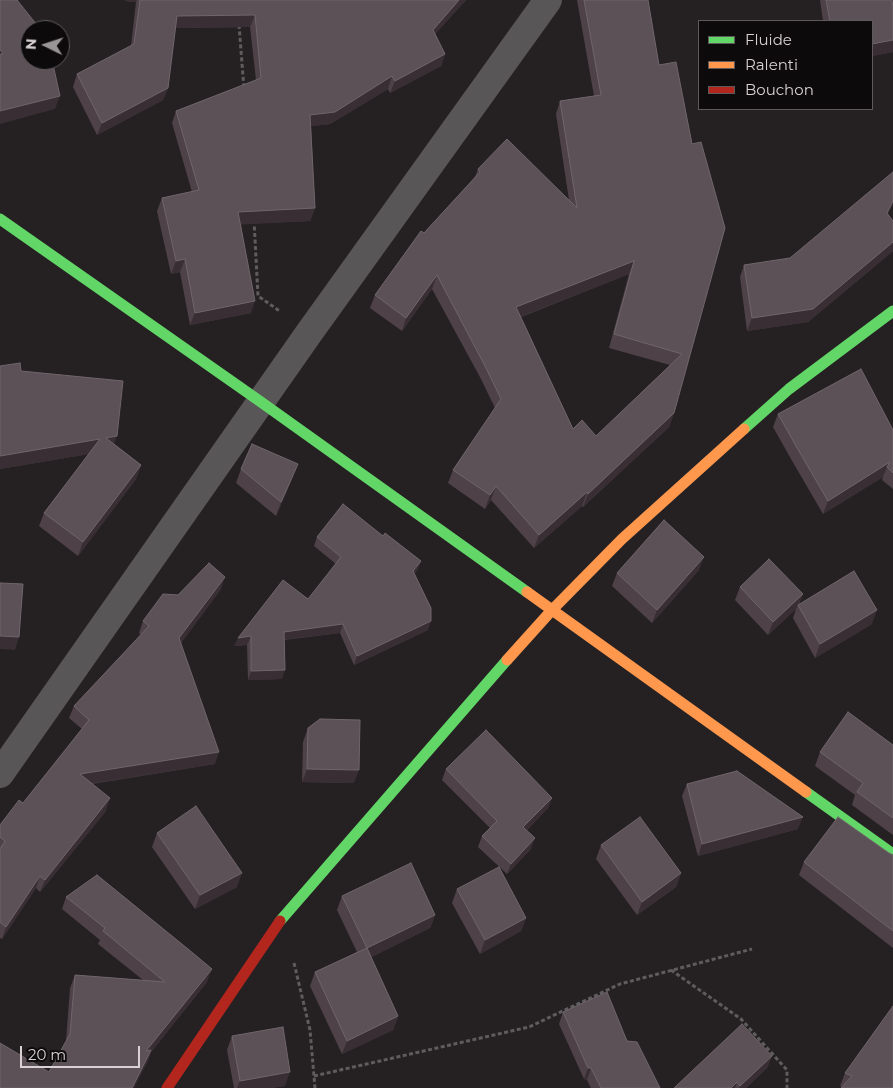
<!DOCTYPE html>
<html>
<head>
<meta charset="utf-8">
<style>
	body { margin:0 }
	#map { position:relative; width:893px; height:1088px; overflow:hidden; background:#252123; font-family:Montserrat,sans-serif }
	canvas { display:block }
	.legend { position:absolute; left:698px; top:20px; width:175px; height:90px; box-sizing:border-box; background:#0d0a0c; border:1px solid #5e5a5c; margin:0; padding:6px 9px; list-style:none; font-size:15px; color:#d8d2d4 }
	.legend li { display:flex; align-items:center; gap:10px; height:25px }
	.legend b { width:25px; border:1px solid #5e5a5c }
	.north { position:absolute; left:20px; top:20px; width:50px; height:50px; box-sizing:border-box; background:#0d0a0c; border:1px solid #5e5a5c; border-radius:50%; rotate:274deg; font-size:14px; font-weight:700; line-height:20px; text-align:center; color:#d8d2d4 }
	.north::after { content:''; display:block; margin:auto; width:18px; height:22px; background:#999496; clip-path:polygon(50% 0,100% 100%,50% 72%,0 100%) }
	.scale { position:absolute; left:20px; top:1046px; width:120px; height:22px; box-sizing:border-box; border:2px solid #d8d2d4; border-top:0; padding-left:6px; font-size:15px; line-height:18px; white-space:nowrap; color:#d8d2d4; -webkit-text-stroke:4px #0d0a0c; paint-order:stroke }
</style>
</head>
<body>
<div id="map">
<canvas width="893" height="1088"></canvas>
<ul class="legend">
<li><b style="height:6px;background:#63d668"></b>Fluide</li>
<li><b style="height:6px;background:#ff974d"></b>Ralenti</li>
<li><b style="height:6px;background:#b3261e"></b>Bouchon</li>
</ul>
<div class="north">N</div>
<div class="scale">20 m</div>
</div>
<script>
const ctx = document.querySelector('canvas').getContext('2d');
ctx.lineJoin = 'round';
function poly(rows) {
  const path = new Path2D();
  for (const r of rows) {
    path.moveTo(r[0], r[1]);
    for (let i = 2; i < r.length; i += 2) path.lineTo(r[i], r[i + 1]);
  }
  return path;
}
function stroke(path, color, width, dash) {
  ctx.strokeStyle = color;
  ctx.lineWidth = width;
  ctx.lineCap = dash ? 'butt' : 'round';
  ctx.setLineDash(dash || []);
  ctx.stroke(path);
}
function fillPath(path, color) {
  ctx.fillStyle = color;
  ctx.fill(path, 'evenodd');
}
stroke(poly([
	[239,25,244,89],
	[254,220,258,296,281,312],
	[294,963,310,1030,315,1088],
	[671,970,741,1019,787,1070,787,1088],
	[314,1076,529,1027,620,984,752,949]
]), '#5e5c5d', 3, [4, 2.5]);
stroke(poly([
	[0,774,309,333,548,0]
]), '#595658', 28);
stroke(poly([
	[0,219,261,402,527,592],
	[744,429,789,389,893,311],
	[806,792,893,854],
	[280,921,507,660]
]), '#63d668', 11);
stroke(poly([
	[527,592,806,792],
	[507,660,552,610,622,539,744,429]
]), '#ff974d', 11);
stroke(poly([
	[167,1088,280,921]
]), '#b3261e', 11);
fillPath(poly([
	[125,0,466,0,435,34,445,54,441,66,390,93,388,89,330,124,311,126,315,208,310,221,241,224,251,313,190,325,180,272,171,274,157,211,162,198,192,192,172,123,176,111,256,80,250,27,175,28,168,88,163,100,97,135,73,87,77,74,131,46,136,2,125,1],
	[577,0,648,0,659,65,692,144,725,228,674,413,669,427,583,507,582,506,534,548,491,500,485,509,448,483,453,470,495,408,481,379,432,289,402,331,370,308,375,295,424,233,475,177,478,169,569,200,556,114,560,101,594,96],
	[629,274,609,348,670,365,596,436,573,429,521,317],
	[820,0,892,0,893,8,893,52,872,56,872,21,823,21],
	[888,215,893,221,893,251,808,322,747,331,740,277,744,265,790,258],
	[0,366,21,371,141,465,136,479,78,556,39,526,44,513,89,454,0,469],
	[778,414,893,430,893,489,882,480,883,477,823,514,791,459,773,427],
	[241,469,293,477,276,516,236,483],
	[317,537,418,569,414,574,428,630,354,665,340,633,284,640,282,679,248,680,247,645,234,646,308,599,336,564,314,546],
	[699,570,652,623,612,586,617,573],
	[740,587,803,594,799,604,872,624,815,658,793,618,796,609,768,635,735,600],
	[221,589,181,643,215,764,92,784,106,811,40,892,36,888,2,939,0,938,0,825,23,803,82,729,69,718,74,706,141,635,139,633,143,621,178,595],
	[308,728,354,783,302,782,303,742],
	[893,745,893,835,852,805,855,795,815,766,820,752],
	[446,769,552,798,548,808,527,830,531,849,507,874,478,847,482,836,490,828,442,780],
	[687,784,798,829,698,856,682,796],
	[157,833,237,887,195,909,152,847],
	[601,845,681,873,676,887,637,915,596,859],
	[889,853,893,855,893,948,799,875,804,862],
	[457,889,526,918,521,931,480,954,452,903],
	[342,896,435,915,430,928,371,957,398,1016,393,1030,342,1054,310,986,315,972,357,952,337,910],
	[66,897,188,950,207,982,151,1052,147,1063,49,1072,66,1041,70,988,75,975,143,980,98,944,100,940,62,909],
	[563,1012,627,1041,660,1088,591,1088,587,1080,584,1079,559,1024],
	[232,1036,285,1086,271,1088,234,1088,227,1050],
	[772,1056,767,1068,746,1088,674,1088],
	[845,1073,893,1088,842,1087,840,1086]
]), '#4e4148');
fillPath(poly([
	[125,0,137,0,136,2,125,1],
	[459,0,466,0,428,42,433,30],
	[255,15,250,27,172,28,177,16],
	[893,40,893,52,872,56,872,44],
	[445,54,441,66,390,93,395,81],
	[392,76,388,89,330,124,305,127,310,115],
	[168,88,163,100,97,135,102,123],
	[60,96,55,109,0,124,0,111],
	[893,201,893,204,882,226,887,213],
	[315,208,310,221,234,225,238,212],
	[893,242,893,251,808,322,747,331,752,318],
	[185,259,180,272,171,274,176,261],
	[634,261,629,274,512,320,516,307],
	[437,275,432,289,402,331,406,318],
	[255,301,251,313,190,325,195,313],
	[674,413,669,427,583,507,588,494],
	[117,436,112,450,106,438],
	[100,439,95,453,0,469,0,456],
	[890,462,887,467,883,477,823,514,828,501],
	[298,464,293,477,276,516,281,502],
	[141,465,136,479,78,556,83,542],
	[496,486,491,500,485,509,490,495],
	[587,492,582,506,534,548,539,535],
	[704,557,699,570,652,623,657,610],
	[421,561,418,569,410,580,413,571],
	[225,577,221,589,175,651,179,638],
	[803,594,796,609,768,635,773,622],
	[877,610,872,624,815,658,820,644],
	[431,621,428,630,354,665,357,656],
	[343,624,340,633,281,640,284,632],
	[0,636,19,637,15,650,0,649],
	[251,636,247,645,234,646,238,638],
	[285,670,282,679,248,680,251,671],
	[219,752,215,764,76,786,80,774],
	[307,769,359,770,354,783,302,782],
	[110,798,106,811,40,892,45,880],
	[552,798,548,808,520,838,523,827],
	[803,817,798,829,698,856,702,844],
	[535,838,531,849,507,874,511,864],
	[242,873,237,887,195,909,200,895],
	[681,873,676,887,637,915,642,902],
	[40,876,36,888,2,939,6,927],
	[435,915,430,928,362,962,367,948],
	[526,918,521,931,480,954,485,940],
	[212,969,207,982,151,1052,147,1063,134,1088,132,1088,146,1051],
	[398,1016,393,1030,342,1054,347,1041],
	[772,1056,767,1068,746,1088,739,1088,740,1086],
	[588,1068,591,1068,587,1080,584,1079],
	[290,1072,285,1086,271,1088,237,1088,240,1081],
	[737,1082,735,1088,731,1088]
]), '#382e33');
const building = poly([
	[0,0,17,0,41,30,30,30,30,60,52,60,60,96,0,111,0,54,3,54,0,50,0,0],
	[140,0,459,0,433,30,445,54,395,81,392,76,335,112,310,115,315,208,238,212,255,301,195,313,185,259,176,261,162,198,199,190,176,111,261,78,255,15,177,16,168,88,102,123,77,74,134,44,140,0],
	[584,0,648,0,659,65,676,62,692,144,701,142,725,228,674,413,588,494,587,492,539,535,496,486,490,495,453,470,501,399,485,366,437,275,406,318,375,295,421,231,424,233,480,172,478,169,507,139,577,208,560,101,601,95,584,0],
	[634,261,614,334,682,354,596,436,582,420,573,429,516,307,634,261],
	[826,0,892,0,893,8,893,40,872,44,872,21,830,21,826,0],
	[893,172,893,201,887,213,893,221,893,242,813,309,752,318,744,265,790,258,893,172],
	[20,363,21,371,123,381,117,436,106,438,141,465,83,542,44,513,100,439,0,456,0,366,20,363],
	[861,369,893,430,893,473,887,467,890,462,828,501,796,446,778,414,861,369],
	[252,444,298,464,281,502,241,469,252,444],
	[343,504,383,536,385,533,421,561,413,571,431,608,431,621,357,656,343,624,284,632,285,670,251,671,251,636,238,638,283,580,308,599,341,557,317,537,343,504],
	[664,520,704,557,657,610,617,573,664,520],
	[769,559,803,594,773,622,740,587,769,559],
	[209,563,225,577,179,638,219,752,80,774,110,798,45,880,40,876,6,927,0,922,0,849,5,841,0,837,0,825,19,800,23,803,89,720,74,706,149,626,143,621,163,594,178,595,209,563],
	[854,571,877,610,820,644,798,605,854,571],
	[0,583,23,584,19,637,0,636,0,583],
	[848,712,893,745,893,818,857,792,863,783,820,752,848,712],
	[320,719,360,720,359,770,307,769,308,728,320,719],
	[486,730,552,798,523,827,535,838,511,864,482,836,497,821,446,769,486,730],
	[737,771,803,817,702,844,687,784,737,771],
	[196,806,242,873,200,895,157,833,196,806],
	[640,817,681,873,642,902,601,845,640,817],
	[838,817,889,853,893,855,893,931,804,862,838,817],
	[411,863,435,915,367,948,342,896,411,863],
	[499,867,526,918,485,940,457,889,499,867],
	[97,875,188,949,212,969,146,1051,151,1050,132,1088,0,1088,0,1043,49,1072,70,1034,75,975,165,982,103,931,105,928,66,897,97,875],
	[367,948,398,1016,347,1041,315,972,367,948],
	[607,992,627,1041,637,1042,660,1088,601,1088,591,1068,588,1068,563,1012,607,992],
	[893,1006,893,1088,841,1088,852,1076,845,1073,893,1006],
	[742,1024,772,1056,740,1086,737,1082,731,1088,674,1088,742,1024],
	[283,1027,290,1072,240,1081,232,1036,283,1027]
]);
fillPath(building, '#5d5158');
stroke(building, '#70656b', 1);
</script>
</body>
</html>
